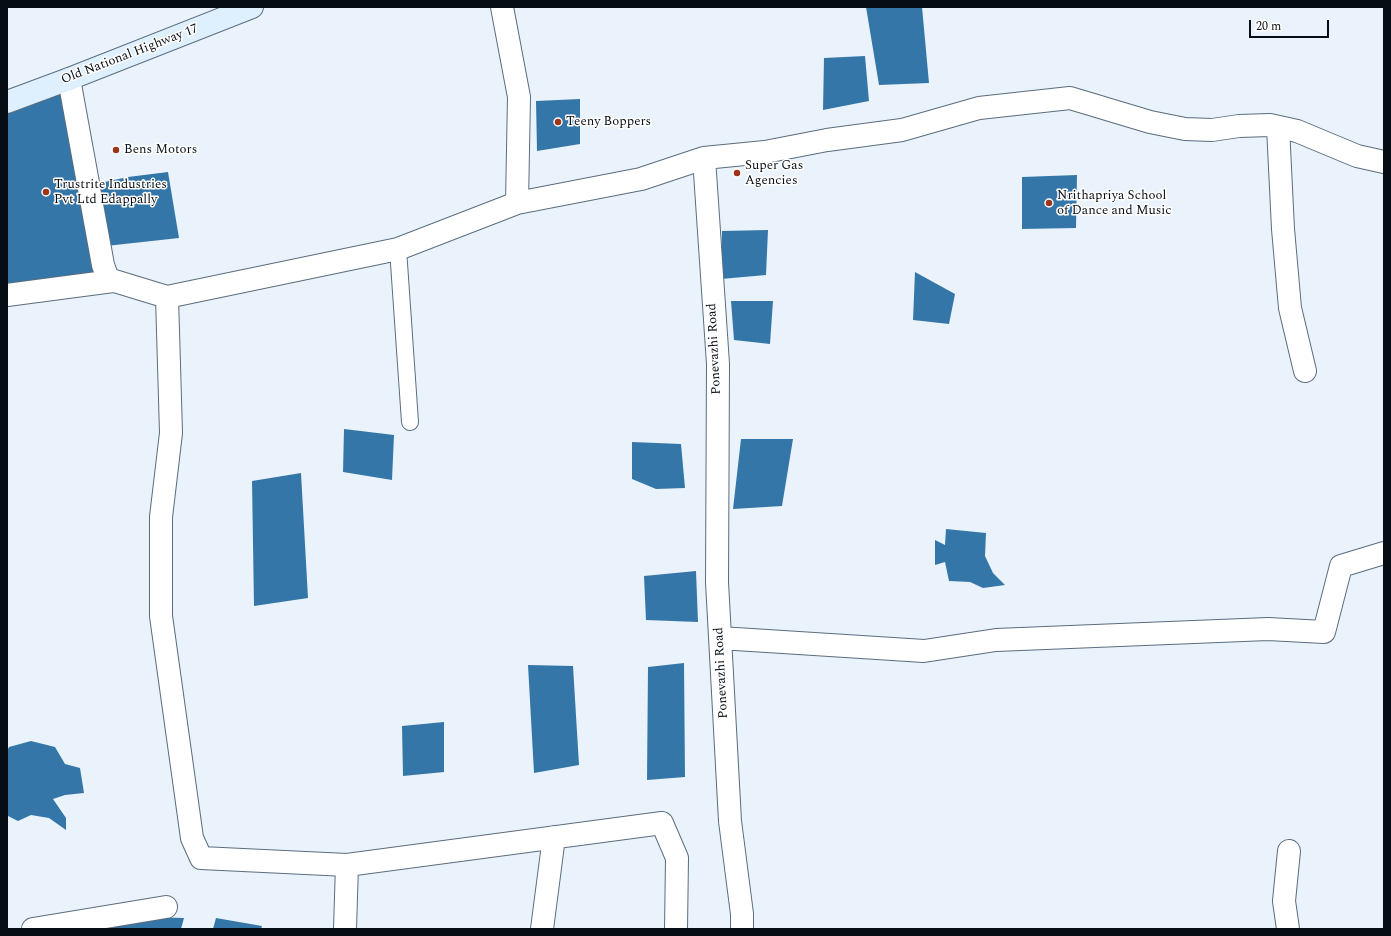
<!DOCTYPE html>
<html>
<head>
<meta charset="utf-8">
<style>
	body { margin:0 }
	#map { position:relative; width:1391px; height:936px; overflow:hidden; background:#eaf3fb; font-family:Spectral,serif }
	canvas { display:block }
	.frame { position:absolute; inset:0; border:8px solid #070d14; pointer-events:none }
	.scale { position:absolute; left:1249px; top:20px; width:80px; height:18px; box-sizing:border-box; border:2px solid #070d14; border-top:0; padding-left:5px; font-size:12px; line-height:14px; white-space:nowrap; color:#070d14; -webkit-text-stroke:3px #fff; paint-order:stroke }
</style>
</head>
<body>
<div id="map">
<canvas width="1391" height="936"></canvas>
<div class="frame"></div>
<div class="scale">20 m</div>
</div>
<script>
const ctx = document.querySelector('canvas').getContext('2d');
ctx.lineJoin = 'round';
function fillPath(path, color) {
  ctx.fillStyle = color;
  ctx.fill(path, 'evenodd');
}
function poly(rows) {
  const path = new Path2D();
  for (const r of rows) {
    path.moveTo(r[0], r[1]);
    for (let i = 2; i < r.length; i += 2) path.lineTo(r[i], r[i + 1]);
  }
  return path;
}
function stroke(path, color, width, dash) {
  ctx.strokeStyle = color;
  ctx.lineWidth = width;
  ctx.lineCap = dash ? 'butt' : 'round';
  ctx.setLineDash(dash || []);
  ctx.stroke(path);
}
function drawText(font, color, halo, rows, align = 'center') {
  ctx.font = font + ' Spectral,serif';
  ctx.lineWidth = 3;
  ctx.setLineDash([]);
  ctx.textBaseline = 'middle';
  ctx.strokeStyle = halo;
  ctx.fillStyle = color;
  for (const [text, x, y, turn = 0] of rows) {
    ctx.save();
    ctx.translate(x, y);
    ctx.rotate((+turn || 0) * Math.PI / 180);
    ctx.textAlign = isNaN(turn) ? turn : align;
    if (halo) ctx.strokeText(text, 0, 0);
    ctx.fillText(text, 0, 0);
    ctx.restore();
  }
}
fillPath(poly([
	[866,7,922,7,929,83,879,85],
	[865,56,869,101,823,110,824,58],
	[64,86,101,277,7,284,7,107],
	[580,99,580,144,537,151,536,101],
	[168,172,179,238,106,246,95,184,128,177],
	[1077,175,1076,228,1022,229,1022,177],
	[768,230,766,275,721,279,722,231],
	[915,272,955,294,949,324,913,320],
	[731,301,773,301,770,344,734,340],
	[344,429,394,435,392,480,343,472],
	[741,439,793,439,782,506,733,509],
	[632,442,681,444,685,488,656,489,632,479],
	[301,473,308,598,254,606,252,481],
	[946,529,986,533,985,556,993,573,1005,585,983,588,970,582,949,581,945,562,935,565,935,540,945,545],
	[696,571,698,622,646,620,644,576],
	[684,663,685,777,647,780,648,667],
	[528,665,573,666,579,765,534,773],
	[444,722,444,772,403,776,402,726],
	[31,741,55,747,65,764,80,768,84,793,65,795,53,799,66,818,66,830,49,818,31,815,18,821,8,816,7,812,7,751,9,747],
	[113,916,184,918,181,929,114,929],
	[216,918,262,926,261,929,213,929]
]), '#3576a9');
const lane = poly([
	[398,249,410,422]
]);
const street = poly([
	[502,7,519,97,517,203,641,179,704,158,718,364,717,582,730,821,742,914,742,929],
	[69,79,103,265,108,279,167,297,398,249,517,203],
	[1278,127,1283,229,1290,308,1305,371],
	[704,158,765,152,827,140,902,130,979,108,1070,98,1150,122,1185,129,1212,130,1239,126,1270,125,1297,131,1357,156,1384,162],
	[7,295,113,281],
	[167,297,171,433,161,517,161,616,192,838,201,858,347,865],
	[720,638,924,651,996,640,1268,629,1324,632,1341,566,1384,553],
	[33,929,166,907],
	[345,929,347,865,662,823,677,858,676,929],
	[542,929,554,837],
	[1288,929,1284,901,1289,851]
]);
const secondary = poly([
	[7,102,69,79,252,7]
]);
stroke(lane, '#5a6d7e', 18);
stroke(street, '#5a6d7e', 24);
stroke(secondary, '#5a6d7e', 24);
stroke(lane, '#fff', 16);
stroke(street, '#fff', 22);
stroke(secondary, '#deeffe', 22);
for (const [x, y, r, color] of [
	[558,122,4,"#9d351a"],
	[116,150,4,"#9d351a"],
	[737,173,4,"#9d351a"],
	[46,192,4,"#9d351a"],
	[1049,203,4,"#9d351a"]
]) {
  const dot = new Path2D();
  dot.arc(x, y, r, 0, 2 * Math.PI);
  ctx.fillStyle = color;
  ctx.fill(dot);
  stroke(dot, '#fff', 1.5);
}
drawText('13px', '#070d14', '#fff', [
	["Old National Highway 17",130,55,-21],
	["Ponevazhi Road",715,349,-93],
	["Ponevazhi Road",722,673,-93]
]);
drawText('13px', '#070d14', '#fff', [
	["Teeny Boppers",566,122],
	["Bens Motors",124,150],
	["Super Gas",745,166],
	["Agencies",745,181],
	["Trustrite Industries",54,185],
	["Pvt Ltd Edappally",54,200],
	["Nrithapriya School",1057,196],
	["of Dance and Music",1057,211]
], 'left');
</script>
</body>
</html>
